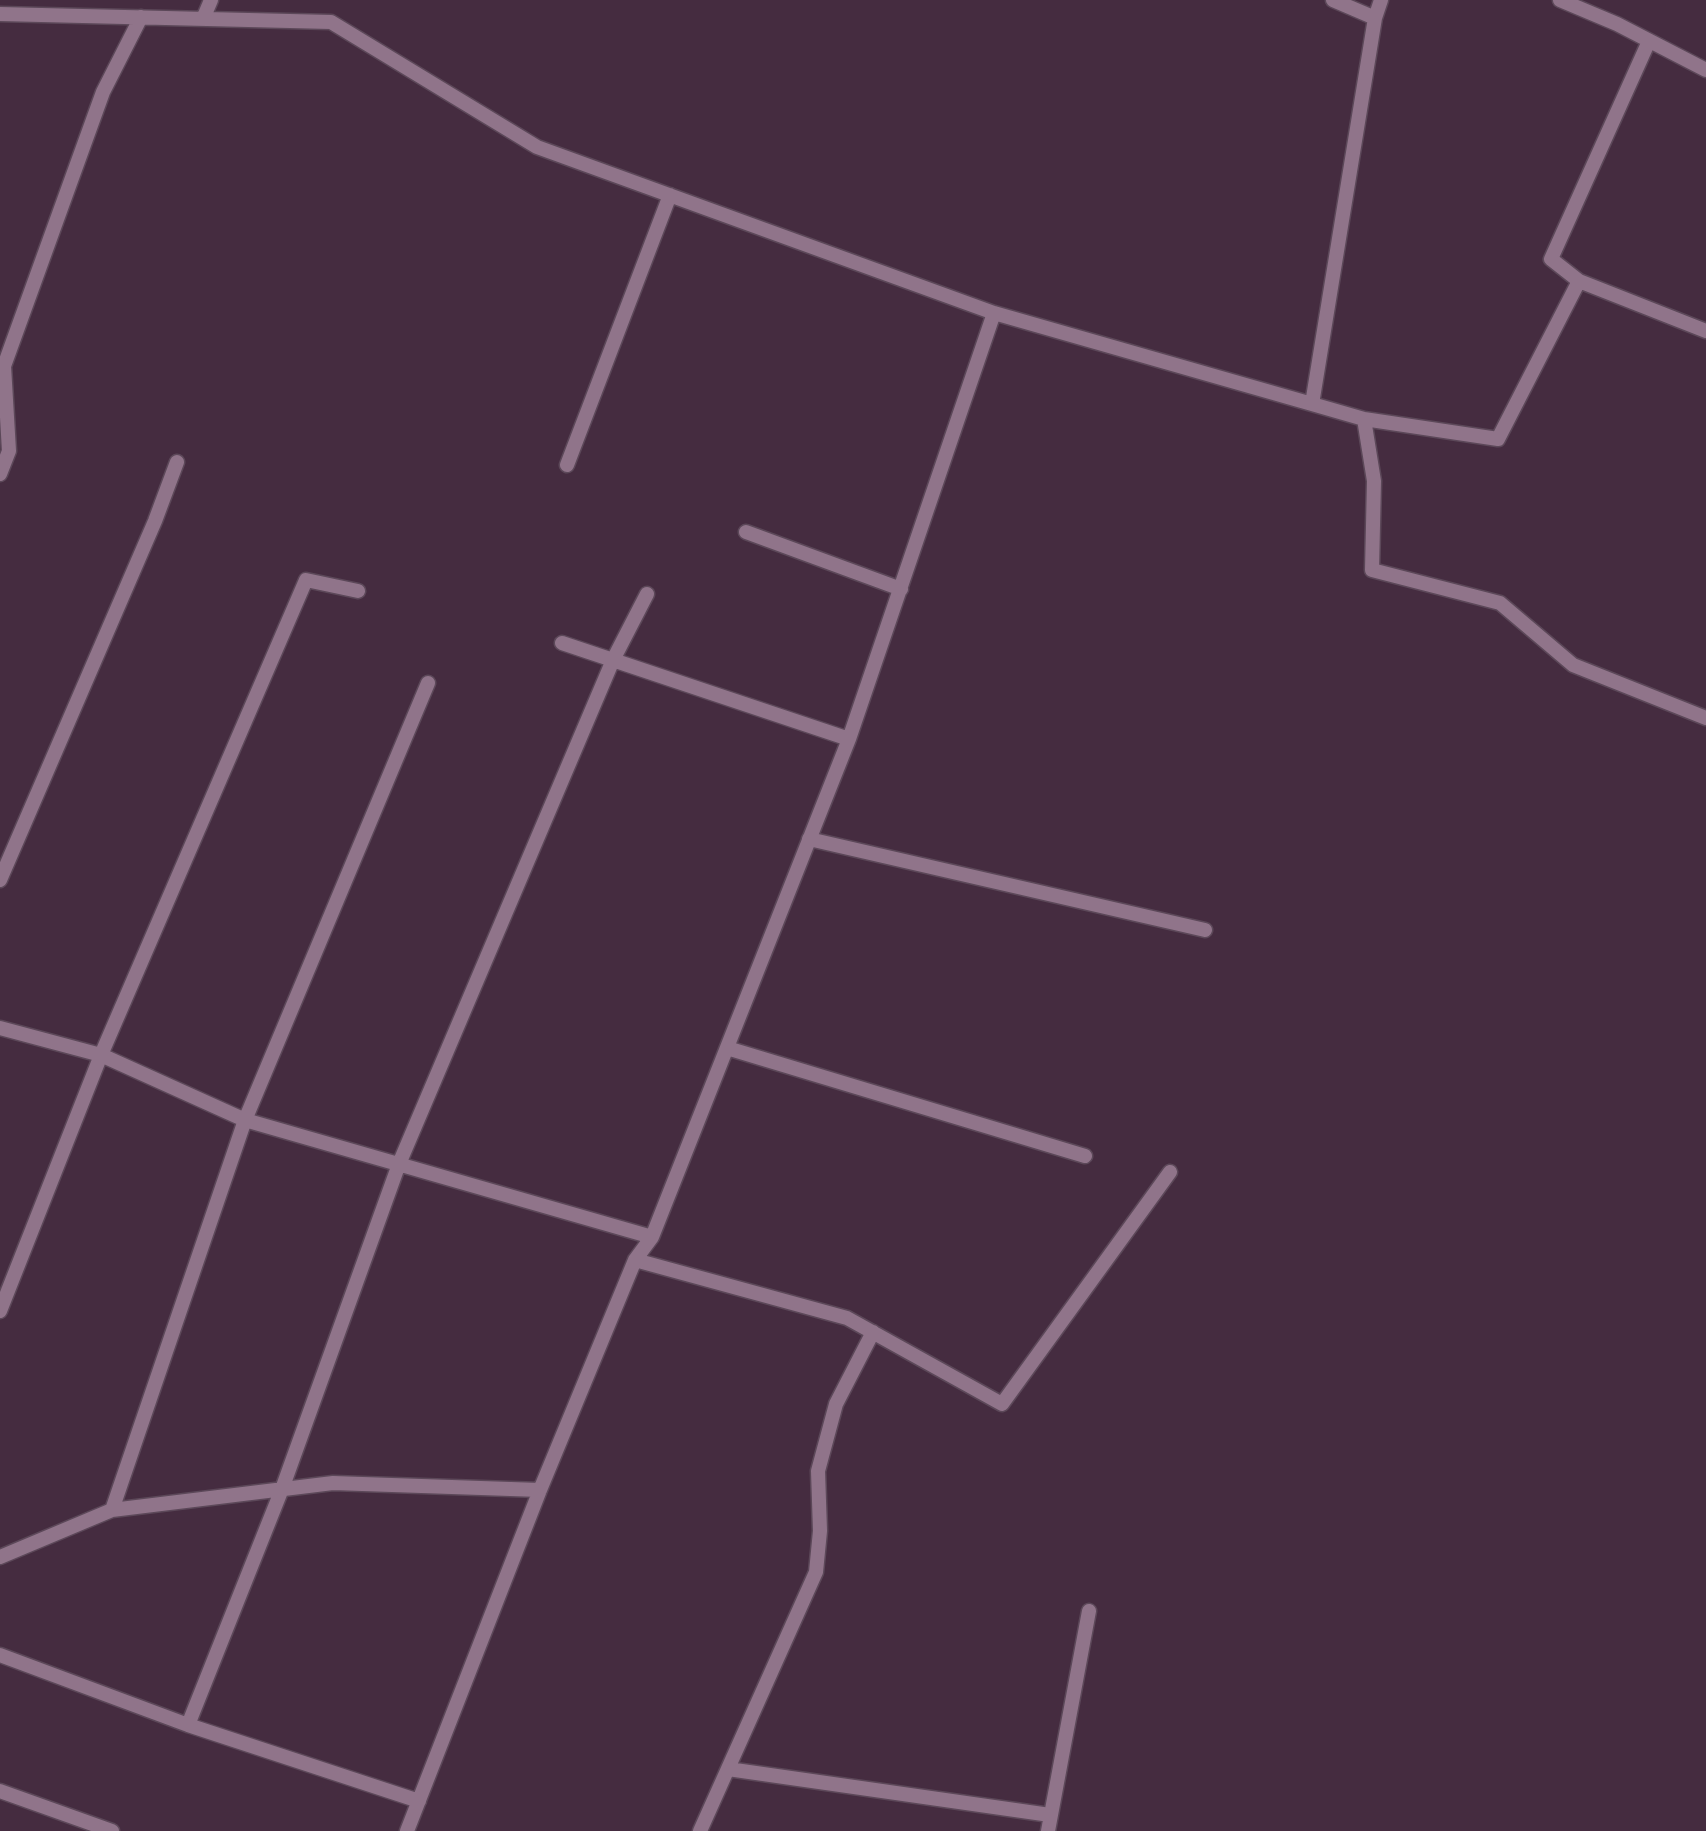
<!DOCTYPE html>
<html>
<head>
<meta charset="utf-8">
<style>
	body { margin:0 }
	canvas { display:block; background:#452c40 }
</style>
</head>
<body>
<canvas width="1706" height="1831"></canvas>
<script>
const ctx = document.querySelector('canvas').getContext('2d');
ctx.lineJoin = 'round';
function poly(rows) {
  const path = new Path2D();
  for (const r of rows) {
    path.moveTo(r[0], r[1]);
    for (let i = 2; i < r.length; i += 2) path.lineTo(r[i], r[i + 1]);
  }
  return path;
}
function stroke(path, color, width, dash) {
  ctx.strokeStyle = color;
  ctx.lineWidth = width;
  ctx.lineCap = dash ? 'butt' : 'round';
  ctx.setLineDash(dash || []);
  ctx.stroke(path);
}
const minor = poly([
	[1333,0,1375,18,1381,0],
	[1560,0,1617,24,1706,70],
	[0,14,331,22,537,147,994,313,1312,404],
	[1375,18,1312,404,1364,419,1498,439,1579,281,1706,331],
	[203,19,211,0],
	[1579,281,1551,259,1649,41],
	[1364,419,1374,481,1372,570,1500,603,1573,665,1706,718],
	[567,465,670,195],
	[0,474,9,451,4,366,103,92,141,17],
	[746,532,901,589],
	[562,643,849,739],
	[809,839,1205,930],
	[0,880,155,521,177,462],
	[0,1028,101,1055,245,1120,652,1237,849,739,994,313],
	[727,1048,1085,1156],
	[635,1260,847,1318,1002,1404,1170,1172],
	[0,1311,101,1055,306,580,358,591],
	[112,1510,245,1120,428,683],
	[0,1557,112,1510,333,1483,540,1490],
	[0,1655,188,1725,419,1801],
	[188,1725,282,1489,399,1164,613,660,647,594],
	[728,1769,1050,1815],
	[0,1791,112,1831],
	[407,1831,540,1490,635,1260,652,1237],
	[700,1831,816,1572,820,1531,818,1471,836,1404,873,1332],
	[1048,1831,1089,1611]
]);
stroke(minor, '#5c4859', 17);
stroke(minor, '#90748a', 14);
</script>
</body>
</html>
